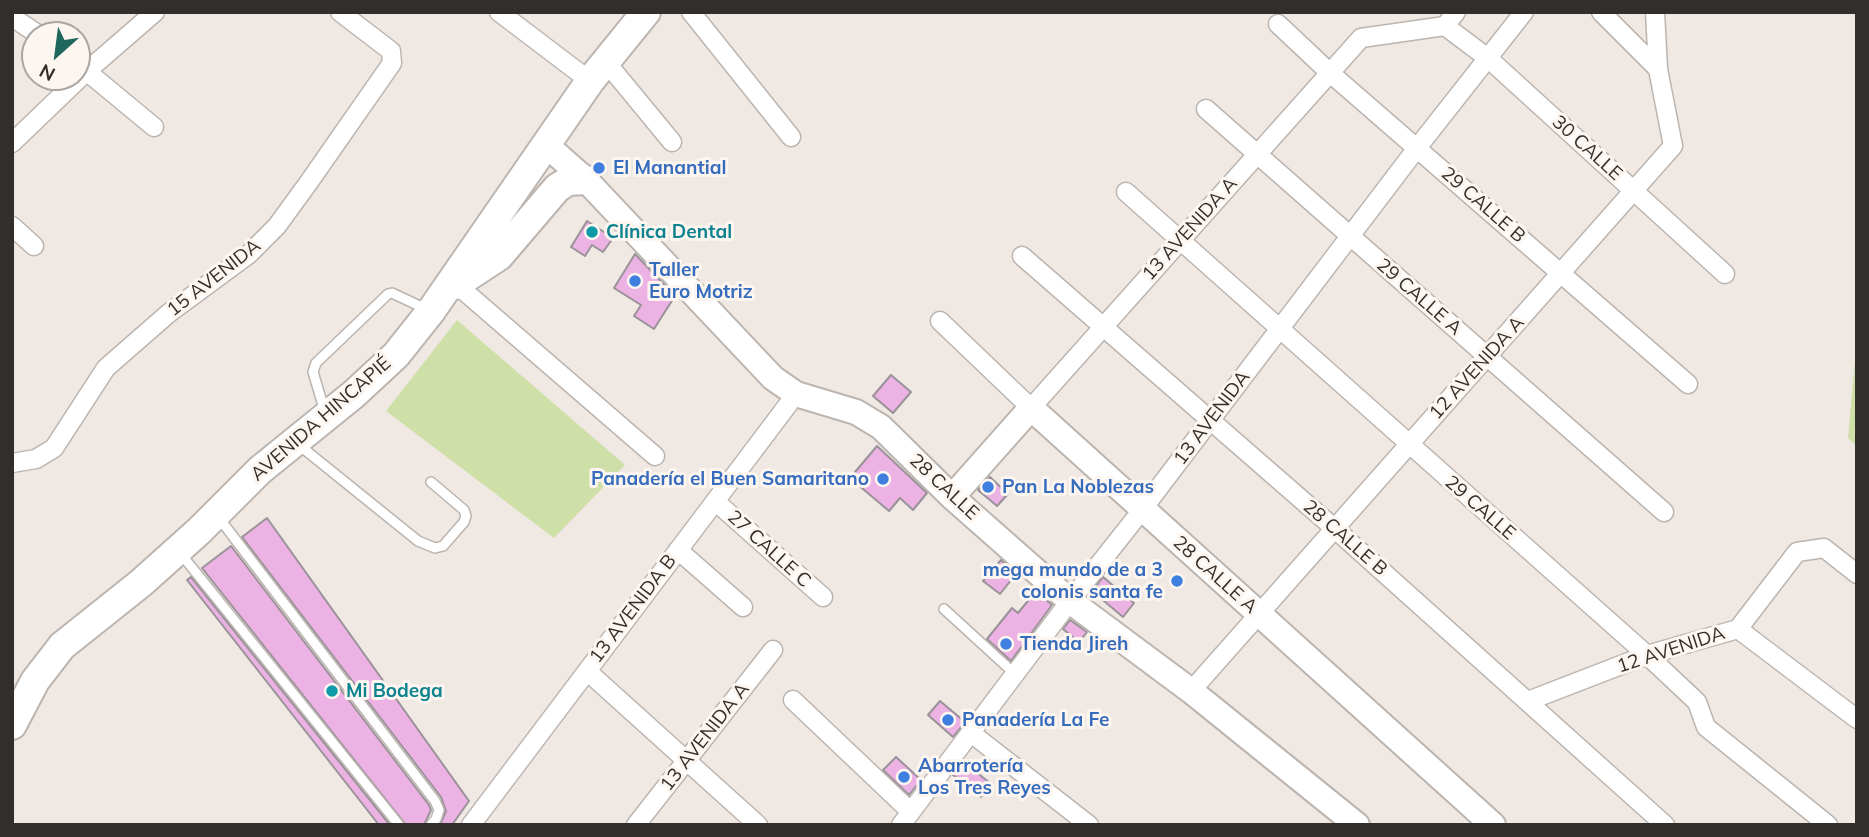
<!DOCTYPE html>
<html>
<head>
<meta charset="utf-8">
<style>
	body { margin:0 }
	#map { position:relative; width:1869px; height:837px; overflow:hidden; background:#f0e8e2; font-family:Mulish,sans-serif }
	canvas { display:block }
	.frame { position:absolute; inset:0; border:14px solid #312e2b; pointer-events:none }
	.north { position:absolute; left:21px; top:21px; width:70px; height:70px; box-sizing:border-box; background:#fdf5ef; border:2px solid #aba5a1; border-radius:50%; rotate:208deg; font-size:19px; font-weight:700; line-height:28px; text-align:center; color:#312e2b }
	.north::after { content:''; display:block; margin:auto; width:24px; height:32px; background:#1e675d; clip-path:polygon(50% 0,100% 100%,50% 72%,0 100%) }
</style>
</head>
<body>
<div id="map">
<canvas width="1869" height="837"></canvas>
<div class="frame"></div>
<div class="north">N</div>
</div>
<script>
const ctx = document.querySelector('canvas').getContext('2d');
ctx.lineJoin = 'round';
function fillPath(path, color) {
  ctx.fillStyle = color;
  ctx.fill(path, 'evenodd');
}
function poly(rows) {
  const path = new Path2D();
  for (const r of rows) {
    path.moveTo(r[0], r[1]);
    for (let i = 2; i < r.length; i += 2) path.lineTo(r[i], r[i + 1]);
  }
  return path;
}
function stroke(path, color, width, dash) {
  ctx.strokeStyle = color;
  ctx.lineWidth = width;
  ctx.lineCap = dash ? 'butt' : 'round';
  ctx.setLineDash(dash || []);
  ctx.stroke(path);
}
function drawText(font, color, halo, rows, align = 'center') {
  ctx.font = font + ' Mulish,sans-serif';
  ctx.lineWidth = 6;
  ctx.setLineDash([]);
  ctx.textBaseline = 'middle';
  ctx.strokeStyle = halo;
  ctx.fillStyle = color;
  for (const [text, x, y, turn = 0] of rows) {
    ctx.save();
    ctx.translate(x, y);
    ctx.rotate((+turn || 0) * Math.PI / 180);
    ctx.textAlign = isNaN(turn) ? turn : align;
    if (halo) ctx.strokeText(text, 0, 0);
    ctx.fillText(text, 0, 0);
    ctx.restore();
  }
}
fillPath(poly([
	[457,320,625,465,554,538,386,411],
	[1857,338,1857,446,1848,438]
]), '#cedfa8');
const building = poly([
	[587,221,613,238,603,252,592,245,585,256,571,247,587,221],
	[635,254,675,296,654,329,634,316,641,305,614,288,635,254],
	[891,375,911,392,893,413,873,396,891,375],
	[877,446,927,493,913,510,900,498,889,511,850,478,877,446],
	[990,477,1008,494,997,506,978,490,990,477],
	[267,518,469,801,452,825,440,825,446,811,441,797,242,537,267,518],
	[231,546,429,805,431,810,424,825,406,825,202,568,231,546],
	[1001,560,1016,574,1000,594,983,581,1001,560],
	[191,577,390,825,379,825,187,580,191,577],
	[1103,577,1134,603,1123,617,1092,591,1103,577],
	[1036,591,1052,605,1011,661,987,639,1012,608,1018,613,1036,591],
	[1070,620,1087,632,1079,642,1063,629,1070,620],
	[940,701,965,722,953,737,928,715,940,701],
	[896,757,921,780,909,795,883,770,896,757],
	[964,762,991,784,981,797,953,775,964,762]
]);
fillPath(building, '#ebb2e3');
stroke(building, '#999298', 2);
const lane = poly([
	[325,412,313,372,316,363,388,294,392,293,426,309],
	[299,445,418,541,435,548,443,546,464,522,466,516,464,510,431,482],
	[219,518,435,801,439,810,436,819,431,825],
	[181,554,399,825],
	[944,609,1015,674]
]);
const street = poly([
	[499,12,590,81],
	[691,12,791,137],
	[1601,12,1658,69],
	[12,17,39,35],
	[1278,24,1329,72,1688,384],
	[1445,26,1489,59,1725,274],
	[606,62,672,142],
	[79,65,154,127],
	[1206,109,1664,512],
	[12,143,87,71,155,12],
	[1126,192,1647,655,1697,702,1706,727,1828,825],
	[12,226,34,246],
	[1022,256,1334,528,1665,825],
	[456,284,655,456],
	[940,321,1031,408,1361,38,1445,26,1456,12],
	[12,463,36,459,54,448,106,368,169,313,249,254,277,226,309,182,392,63,391,51,340,12],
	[715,501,823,597],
	[678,550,743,607],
	[1738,629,1857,719],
	[587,671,758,825],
	[1191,691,1673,146,1658,69,1655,12],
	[793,700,911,812],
	[1528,701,1647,655,1738,629,1797,552,1824,548,1857,574],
	[971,733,1089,825],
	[471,825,796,394],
	[636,825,773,650],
	[901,825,1070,601,1142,510,1417,148,1524,12]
]);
const secondary = poly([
	[545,144,586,180,773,378,796,394,856,412,881,427,952,497,1070,601,1191,691,1357,825],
	[952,497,1031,408,1493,825]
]);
const primary = poly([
	[455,285,499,256,557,188,568,181,586,180],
	[12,725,35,681,62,646,141,583,199,531,260,470,354,394,396,355,431,311,590,81,646,12]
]);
stroke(lane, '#bcb4af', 12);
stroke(street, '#bcb4af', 21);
stroke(secondary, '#bcb4af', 28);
stroke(primary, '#bcb4af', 32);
stroke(lane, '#fff', 9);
stroke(street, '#fff', 18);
stroke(secondary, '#fff', 24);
stroke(primary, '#fff', 28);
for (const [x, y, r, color] of [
	[599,168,7,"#3f7fe0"],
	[592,232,7,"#0f9aa8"],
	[635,281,7,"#3f7fe0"],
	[883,479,7,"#3f7fe0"],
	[988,487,7,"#3f7fe0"],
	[1177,581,7,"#3f7fe0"],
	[1006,644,7,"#3f7fe0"],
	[332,691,7,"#0f9aa8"],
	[948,720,7,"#3f7fe0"],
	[904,777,7,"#3f7fe0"]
]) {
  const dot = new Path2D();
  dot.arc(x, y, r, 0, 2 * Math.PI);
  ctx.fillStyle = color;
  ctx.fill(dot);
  stroke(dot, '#fdf5ef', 2.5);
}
drawText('19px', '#312e2b', '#fdf5ef', [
	["30 CALLE",1587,148,42],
	["29 CALLE B",1483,205,41],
	["13 AVENIDA A",1190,229,-48],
	["15 AVENIDA",214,278,-38],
	["29 CALLE A",1419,297,41],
	["12 AVENIDA A",1477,368,-48],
	["13 AVENIDA",1212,418,-53],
	["AVENIDA HINCAPIÉ",321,419,-41],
	["28 CALLE",944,487,43],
	["29 CALLE",1480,508,41],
	["28 CALLE B",1345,538,41],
	["27 CALLE C",769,549,42],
	["28 CALLE A",1215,575,42],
	["13 AVENIDA B",633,609,-53],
	["12 AVENIDA",1671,650,-18],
	["13 AVENIDA A",705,737,-52]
]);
drawText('bold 19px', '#366cbe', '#fdf5ef', [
	["El Manantial",613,168],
	["Taller",649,270],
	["Euro Motriz",649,292],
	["Panadería el Buen Samaritano",869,479,"right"],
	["Pan La Noblezas",1002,487],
	["mega mundo de a 3",1163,570,"right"],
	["colonis santa fe",1163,592,"right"],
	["Tienda Jireh",1020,644],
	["Panadería La Fe",962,720],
	["Abarrotería",918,766],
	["Los Tres Reyes",918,788]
], 'left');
drawText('bold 19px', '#0d838f', '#fdf5ef', [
	["Clínica Dental",606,232],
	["Mi Bodega",346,691]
], 'left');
</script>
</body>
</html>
